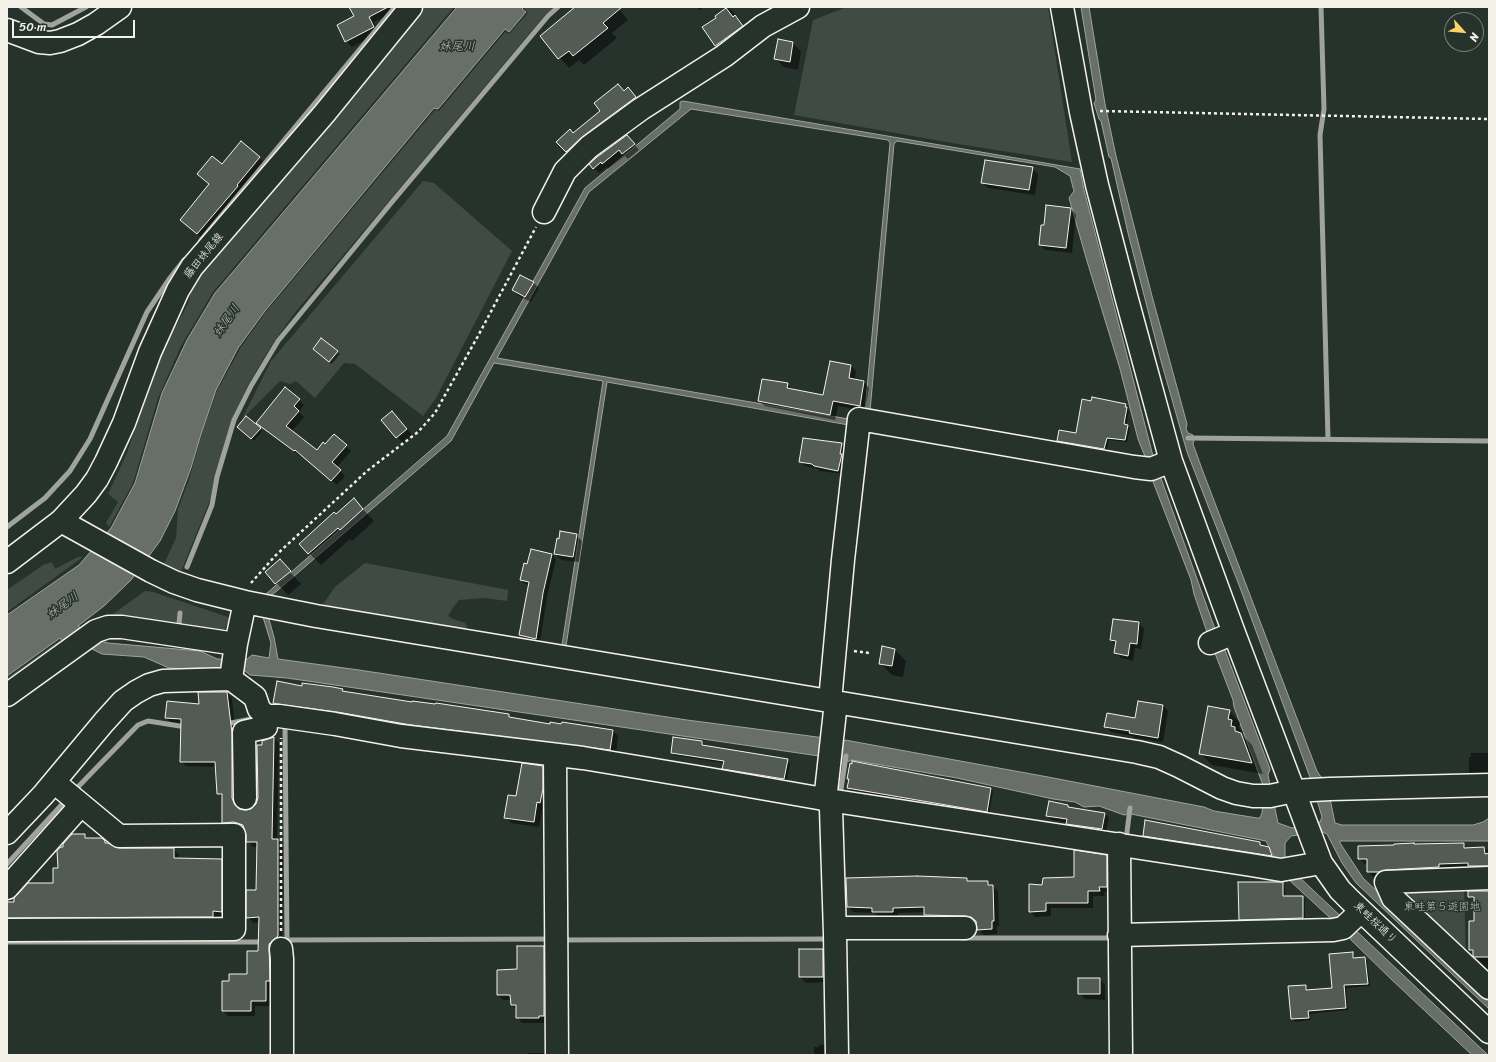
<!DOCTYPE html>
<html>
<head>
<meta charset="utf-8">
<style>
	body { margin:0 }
	#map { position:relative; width:1496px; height:1062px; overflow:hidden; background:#26332d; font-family:Sriracha,sans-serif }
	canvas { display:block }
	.frame { position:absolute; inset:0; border:8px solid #f4f1e8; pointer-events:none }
	.north { position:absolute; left:1444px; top:12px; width:40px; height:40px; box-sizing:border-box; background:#26332d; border:1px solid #787f78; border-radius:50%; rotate:117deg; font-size:11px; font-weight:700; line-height:16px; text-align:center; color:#f4f1e8 }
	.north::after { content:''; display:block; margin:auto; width:14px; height:18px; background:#ffd166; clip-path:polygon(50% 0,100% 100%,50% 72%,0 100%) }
	.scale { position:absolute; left:12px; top:20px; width:123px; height:18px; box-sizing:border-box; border:2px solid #f4f1e8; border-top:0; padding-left:5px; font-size:12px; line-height:14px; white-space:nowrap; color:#f4f1e8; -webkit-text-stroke:3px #26332d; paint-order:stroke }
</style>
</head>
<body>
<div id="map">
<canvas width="1496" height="1062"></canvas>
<div class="frame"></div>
<div class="north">N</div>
<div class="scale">50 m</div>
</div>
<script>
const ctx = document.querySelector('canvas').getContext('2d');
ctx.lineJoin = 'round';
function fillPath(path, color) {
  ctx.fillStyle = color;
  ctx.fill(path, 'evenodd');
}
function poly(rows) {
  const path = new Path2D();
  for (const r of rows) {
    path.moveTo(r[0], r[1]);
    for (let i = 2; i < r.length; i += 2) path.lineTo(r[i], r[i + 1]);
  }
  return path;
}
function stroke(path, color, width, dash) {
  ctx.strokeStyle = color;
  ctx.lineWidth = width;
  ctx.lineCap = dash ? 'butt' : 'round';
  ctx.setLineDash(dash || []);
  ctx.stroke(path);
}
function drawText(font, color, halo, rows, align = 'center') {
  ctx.font = font + ' Sriracha,"Klee One",sans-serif';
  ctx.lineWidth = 3;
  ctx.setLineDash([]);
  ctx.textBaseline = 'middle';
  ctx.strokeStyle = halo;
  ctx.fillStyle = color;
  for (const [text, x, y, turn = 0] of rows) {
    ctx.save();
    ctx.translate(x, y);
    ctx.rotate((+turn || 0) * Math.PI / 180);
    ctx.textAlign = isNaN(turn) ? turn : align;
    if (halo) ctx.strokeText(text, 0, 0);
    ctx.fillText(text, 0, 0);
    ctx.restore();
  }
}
fillPath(poly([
	[423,7,454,7,213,292,181,346,158,398,133,483,109,527,106,523,118,502,108,494,127,453,148,389,165,346,189,302,192,277],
	[526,7,554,7,545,15,388,202,293,315,271,346,248,385,234,416,216,473,210,500,180,574,163,566,176,538,178,509,189,480,202,433,217,391,241,347,266,312,435,110,439,111,505,32,509,34,528,13,524,8],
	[847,7,1048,7,1072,162,952,143,794,115,813,20],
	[423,181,434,183,512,251,436,398,423,416,355,364,344,363,315,398,296,381,290,384,280,381,242,419,271,361],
	[78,557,83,557,7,612,7,590,43,565,52,562,55,569],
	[365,563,508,590,507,601,485,598,459,600,452,609,448,616,453,619,465,623,467,626,464,631,322,606,335,587],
	[145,591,153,592,231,618,224,630,214,634,106,619],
	[60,640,62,644,7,687,7,678],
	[1464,884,1466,959,1398,898,1402,886]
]), '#414b45');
const water = poly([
	[457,7,524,7,522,9,526,12,509,32,505,29,438,109,434,108,265,311,238,348,216,390,201,434,191,468,175,511,160,541,131,580,104,606,78,626,101,641,108,643,200,651,217,659,246,660,252,655,269,658,271,643,258,601,447,436,585,188,680,109,680,102,683,101,1080,169,1084,190,1153,456,1220,643,1223,645,1270,769,1268,775,1278,823,1292,828,1320,822,1322,817,1311,780,1239,585,1187,452,1161,361,1128,233,1111,158,1109,157,1101,121,1099,119,1094,103,1096,100,1081,7,1089,7,1105,104,1116,156,1152,296,1187,424,1186,429,1188,433,1193,435,1194,440,1193,444,1202,469,1317,771,1321,777,1326,779,1335,823,1342,825,1473,825,1483,822,1489,818,1489,841,1340,841,1340,843,1363,878,1489,997,1489,1009,1356,883,1342,863,1327,834,1323,832,1291,836,1285,843,1285,860,1297,875,1488,1055,1472,1055,1392,980,1351,940,1347,931,1328,916,1288,879,1278,859,1274,857,1266,841,1131,814,1124,815,1099,806,1084,807,1075,802,1053,799,957,778,852,760,842,764,819,756,287,678,250,675,245,671,224,669,207,670,169,668,144,657,102,654,90,648,63,642,60,638,7,676,7,615,79,565,111,528,135,483,162,393,187,340,215,293,457,7],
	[691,109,888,140,890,143,865,410,860,421,497,358,589,192,691,109],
	[897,141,1055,167,1070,176,1074,191,1069,198,1087,261,1120,369,1138,439,1146,459,870,411,894,144,897,141],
	[494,363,603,381,562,645,566,646,607,382,1152,479,1191,580,1194,594,1208,635,1233,700,1234,707,1264,788,1262,813,1260,818,1257,818,1214,811,1204,807,1048,777,845,740,841,746,825,738,687,720,359,670,278,659,274,637,264,602,451,441,494,363]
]);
fillPath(water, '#676f68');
stroke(water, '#9fa39b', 1);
fillPath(poly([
	[351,7,390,7,392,11,385,14,386,16,374,22,379,33,352,47,346,41,356,17],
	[577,7,617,7,628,20,612,33,617,38,584,65,579,60,569,68,541,36],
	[697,7,704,7,700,10],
	[729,8,737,16,750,34,724,54,716,46,703,27],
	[793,43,801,52,798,70,784,67,775,58],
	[624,92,632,93,640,102,571,156,558,142,573,134],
	[632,141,639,150,628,159,625,156,608,169,607,167,599,173,591,165],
	[259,158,265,163,242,191,243,192,203,239,187,225,222,165],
	[1032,168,1038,174,1035,195,988,188,982,183],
	[1071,209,1076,215,1072,253,1045,250,1040,244,1045,226],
	[533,282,539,288,531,302,519,296,513,290],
	[317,352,337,352,340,354,332,364],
	[851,365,856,371,855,380,864,382,869,388,865,411,838,406,835,420,765,406,759,401,787,384,793,390,824,396],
	[299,400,304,405,299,412,304,417,291,432,317,451,325,446,346,446,351,451,337,467,345,476,337,485,301,454,300,456,263,428],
	[1126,405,1129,411,1126,426,1130,429,1127,442,1109,440,1107,451,1061,443,1058,441,1077,434],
	[398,418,412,435,403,443,383,421],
	[241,429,260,429,262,431,254,441],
	[842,444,847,449,843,474,820,471,818,469,805,466,800,461],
	[354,500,374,521,352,541,350,539,321,565,300,544],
	[576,535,582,541,579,562,561,560,555,554,560,540],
	[551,554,556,559,547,597,540,642,524,639,520,635,529,585,525,584,521,580,528,565],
	[280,561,301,584,288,595,266,572],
	[1114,620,1139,623,1144,629,1141,649,1135,648,1133,661,1121,658,1116,653,1116,645,1111,640],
	[895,650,906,661,903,677,892,675,880,663],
	[302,687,342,690,344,692,413,704,509,715,512,718,551,725,562,725,562,724,613,731,618,736,616,755,417,730,279,707,274,702],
	[227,693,232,698,236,739,237,804,239,810,246,811,252,810,257,804,263,742,274,738,279,743,277,840,283,845,282,941,274,985,270,985,270,1006,255,1006,255,1016,228,1016,223,1011,230,982,248,975,259,952,260,922,253,923,248,917,257,891,258,847,253,847,248,842,246,828,228,827,223,822,223,798,218,794,217,767,186,766,181,761,182,724,172,723,166,718],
	[1163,705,1168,711,1163,742,1135,738,1133,736,1111,732,1106,727,1136,719],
	[1229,711,1240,722,1239,728,1243,732,1242,735,1252,745,1263,774,1212,765,1201,754],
	[702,742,704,745,704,746,787,760,790,763,787,781,726,771,723,768,724,763,674,755,672,753],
	[1471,753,1489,753,1489,777,1474,777,1469,772,1469,757,1471,757],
	[542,767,548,772,546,808,543,807,539,827,511,823,506,817,516,797,519,780],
	[848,778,991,788,993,791,989,814,851,790,848,788,850,780],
	[1068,806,1070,808,1105,814,1109,818,1106,833,1072,828,1068,823,1052,820,1047,816],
	[84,835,89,839,101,839,107,844,118,849,173,849,179,854,178,859,221,860,226,865,226,916,217,916,217,921,7,919,7,903,15,903,54,884,64,848],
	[1144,835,1260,842,1262,847,1268,848,1271,851,1273,858,1146,838],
	[1464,844,1468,849,1484,848,1487,850,1489,850,1489,871,1373,877,1368,872,1368,864,1365,864,1359,859,1359,847],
	[1106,856,1112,862,1112,892,1104,892,1105,896,1093,896,1093,908,1051,908,1051,916,1035,917,1030,911,1043,886,1075,878],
	[967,879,970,882,988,882,998,891,999,926,997,926,997,934,984,935,978,929,977,922,971,921,931,920,925,915,925,912,898,913,898,917,879,917,875,913,853,912,848,907],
	[1283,883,1285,886,1285,897,1302,897,1305,899,1305,920,1242,922,1240,919],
	[1489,892,1489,970,1474,955,1474,953,1470,950,1475,922,1475,902,1469,896],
	[543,947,549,952,549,1021,544,1021,544,1023,522,1023,517,1017,517,1010,512,1005,512,1000,503,1000,498,995,518,970],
	[822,950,828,955,828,982,806,983,800,977],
	[1352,953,1355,956,1355,959,1365,958,1367,961,1370,986,1346,988,1348,1010,1310,1014,1311,1020,1295,1022,1292,1019,1289,987,1305,986,1308,988,1308,991,1333,989],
	[1100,979,1105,985,1105,1000,1085,999,1079,993],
	[819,1045,824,1045,830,1051,830,1055,814,1055,814,1047,819,1047],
	[528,1053,544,1053,546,1055,528,1055]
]), '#0007');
stroke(poly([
	[21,7,44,24,52,25,86,7],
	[1321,7,1324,109,1320,135,1328,439],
	[201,240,395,7],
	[1188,438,1489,441],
	[7,527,45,498,70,471,90,439,147,312,170,278,184,260],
	[187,567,212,505,217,477,234,420,251,386,278,341,392,202,548,16,558,7],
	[179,624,180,613],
	[226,724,256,718],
	[285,727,287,942],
	[73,792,138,725,148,721,186,727],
	[840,796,846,756],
	[1126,840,1130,808],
	[7,864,67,799],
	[962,938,1111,938],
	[560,940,830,939],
	[7,942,275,942,287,940,550,939]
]), '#9fa39b', 5);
const building = poly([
	[349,7,388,7,369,17,374,27,345,42,337,25,354,16,349,7],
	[575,7,622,7,603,23,608,28,573,56,569,51,558,59,540,36,575,7],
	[726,8,733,17,735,15,743,26,715,46,702,27,716,18,715,16,726,8],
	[778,39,793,42,790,62,774,59,778,39],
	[618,84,624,91,628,87,636,97,582,137,566,152,556,142,570,129,573,133,600,111,594,103,618,84],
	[627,135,635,144,622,154,619,150,602,164,601,162,593,169,589,164,597,157,627,135],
	[241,141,260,157,237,185,238,186,197,234,180,220,209,184,197,174,212,156,222,164,241,141],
	[985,160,1033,167,1029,190,981,183,985,160],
	[1046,205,1071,208,1066,248,1039,245,1041,225,1044,225,1046,205],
	[520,275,534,282,525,297,512,290,520,275],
	[321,338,338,351,329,362,313,349,321,338],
	[830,361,851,365,849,378,864,381,860,406,833,401,830,415,758,401,762,379,788,383,787,388,823,395,830,361],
	[285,387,300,399,294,406,299,411,286,426,317,450,323,442,325,444,334,434,347,445,332,462,341,470,331,481,295,450,294,451,256,423,285,387],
	[1092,397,1126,404,1125,407,1127,407,1124,424,1128,425,1125,440,1107,438,1104,449,1057,441,1059,430,1076,433,1082,399,1091,401,1092,397],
	[392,411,407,429,396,438,381,420,392,411],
	[246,416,261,428,251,439,237,427,246,416],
	[803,438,842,443,840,454,842,454,838,471,814,466,812,464,799,462,803,438],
	[354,498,363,509,340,530,338,528,308,554,299,544,334,512,336,514,354,498],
	[560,531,577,534,573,557,554,554,557,538,559,539,560,531],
	[531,549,552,554,543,593,536,639,519,635,529,582,520,580,524,563,527,564,531,549],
	[280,559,291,571,275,584,265,572,280,559],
	[1113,619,1139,622,1137,644,1130,643,1128,656,1114,653,1116,641,1110,640,1113,619],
	[882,646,895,649,892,666,879,664,882,646],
	[277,681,302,686,302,683,333,687,343,689,342,691,412,702,412,701,435,704,436,703,509,714,509,717,550,724,550,722,561,724,562,722,613,730,610,750,411,725,337,712,277,704,273,703,277,681],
	[198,692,227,692,232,733,232,798,235,805,239,809,246,810,251,809,256,804,258,798,257,745,262,745,262,741,274,737,272,839,278,839,278,936,269,944,270,981,266,981,266,1001,251,1001,251,1011,222,1011,222,981,229,981,229,974,247,974,247,951,258,951,259,917,246,918,246,890,256,890,257,842,246,842,246,835,243,825,234,822,222,823,222,794,217,794,215,762,180,762,181,719,165,718,167,701,199,704,198,692],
	[1138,701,1163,705,1158,738,1129,733,1130,731,1104,727,1107,713,1135,718,1138,701],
	[1208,706,1230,710,1228,719,1232,720,1231,726,1235,727,1235,731,1241,733,1252,763,1199,754,1208,706],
	[673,737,702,741,702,745,788,759,784,779,722,769,724,761,671,753,673,737],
	[852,761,991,788,987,812,847,788,849,779,847,779,850,763,852,764,852,761],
	[522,763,543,766,543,789,540,803,537,802,534,822,504,818,508,795,516,796,522,763],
	[1049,801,1068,805,1068,807,1105,813,1102,829,1066,824,1067,819,1046,816,1049,801],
	[1145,820,1260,842,1260,845,1269,847,1272,856,1143,836,1145,820],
	[72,834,85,834,85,838,102,838,105,841,105,843,108,843,119,848,174,848,174,858,222,859,222,912,213,911,213,917,7,918,7,902,14,902,14,898,28,883,53,883,53,868,58,868,57,850,61,847,63,847,63,844,72,834],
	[1414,843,1414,844,1464,843,1464,848,1484,847,1485,854,1489,853,1489,866,1468,866,1468,863,1439,864,1439,867,1386,870,1379,872,1367,872,1367,859,1358,859,1358,846,1394,845,1394,844,1414,843],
	[1074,850,1107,855,1107,887,1099,887,1100,891,1088,891,1088,903,1046,903,1046,911,1029,912,1029,884,1042,885,1043,878,1074,877,1074,850],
	[917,876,967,878,967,881,988,881,988,885,993,885,994,921,992,921,992,929,977,930,976,921,971,917,965,916,924,915,924,907,893,908,893,912,872,912,872,908,847,907,846,878,917,876],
	[1238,882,1283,882,1283,896,1303,896,1303,918,1239,920,1238,882],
	[1468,891,1489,891,1489,957,1474,957,1473,956,1473,950,1469,950,1469,921,1474,921,1474,897,1468,897,1468,891],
	[517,946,544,946,544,1016,539,1016,539,1018,516,1018,516,1005,511,1005,510,995,497,995,497,970,517,969,517,946],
	[799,949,823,949,823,977,799,977,799,949],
	[1353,952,1353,958,1365,957,1368,984,1344,985,1346,1008,1308,1011,1309,1018,1291,1019,1288,986,1306,985,1306,990,1332,988,1329,954,1353,952],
	[1078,978,1100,978,1100,994,1078,994,1078,978]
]);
fillPath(building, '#525c55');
stroke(building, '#f4f1e8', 1);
const minor = poly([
	[1062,7,1081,112,1097,185,1126,296,1171,461,1234,633,1321,863,1340,890,1351,901,1489,1032],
	[7,30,39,42,50,43,60,41,78,34,96,24,120,7],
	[544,212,565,171,589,147,641,109,724,56,763,26,798,7],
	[61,521,151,571,174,582,197,590,245,602,316,616,1137,752,1159,757,1179,766,1222,788,1236,793,1253,796,1270,796,1294,791,1330,789,1489,785],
	[1210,643,1234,633],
	[231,679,236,644,245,602],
	[7,695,96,631,108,627,122,627,236,644],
	[830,701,843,560,859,419,1134,467,1151,469,1171,461],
	[836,702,826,792,831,809,835,934,837,1055],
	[555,755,557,1055],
	[245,798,244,732,266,727,266,716],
	[7,833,43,795,104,722,123,701,136,692,149,685,163,681,231,679,255,697,259,709,266,716,279,716,335,724,401,736,583,758,709,779,835,801,1251,865,1281,870,1321,863],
	[1119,844,1121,1055],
	[1489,878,1386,882,1393,898,1489,988],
	[7,888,81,805],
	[835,928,965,928],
	[7,930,234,929,234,835,119,836,54,782],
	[1119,935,1333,930,1343,928,1361,911],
	[281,949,282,959,282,1055]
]);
const major = poly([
	[7,562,61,521,86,494,97,479,106,462,124,423,150,352,178,290,192,267,324,114,411,7]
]);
stroke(minor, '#f4f1e8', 25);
stroke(major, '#f4f1e8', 25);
stroke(poly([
	[1100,111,1489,119],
	[251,583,275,556,367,471,418,432,435,413,478,336,536,227],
	[854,651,869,653],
	[281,931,281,738]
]), '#f4f1e8', 2.5, [3, 3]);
stroke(minor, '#26332d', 22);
stroke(major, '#26332d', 22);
drawText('11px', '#f4f1e8', '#26332d', [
	["藤田妹尾線",204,256,-51],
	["東畦桜通り",1375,923,44]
]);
drawText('11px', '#bebfb7', '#26332d', [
	["東畦第５遊園地",1442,907]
]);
drawText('italic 12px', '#bcbdb5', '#26332d', [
	["妹尾川",457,47],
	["妹尾川",227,321,-55],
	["妹尾川",63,606,-36]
]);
</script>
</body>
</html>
